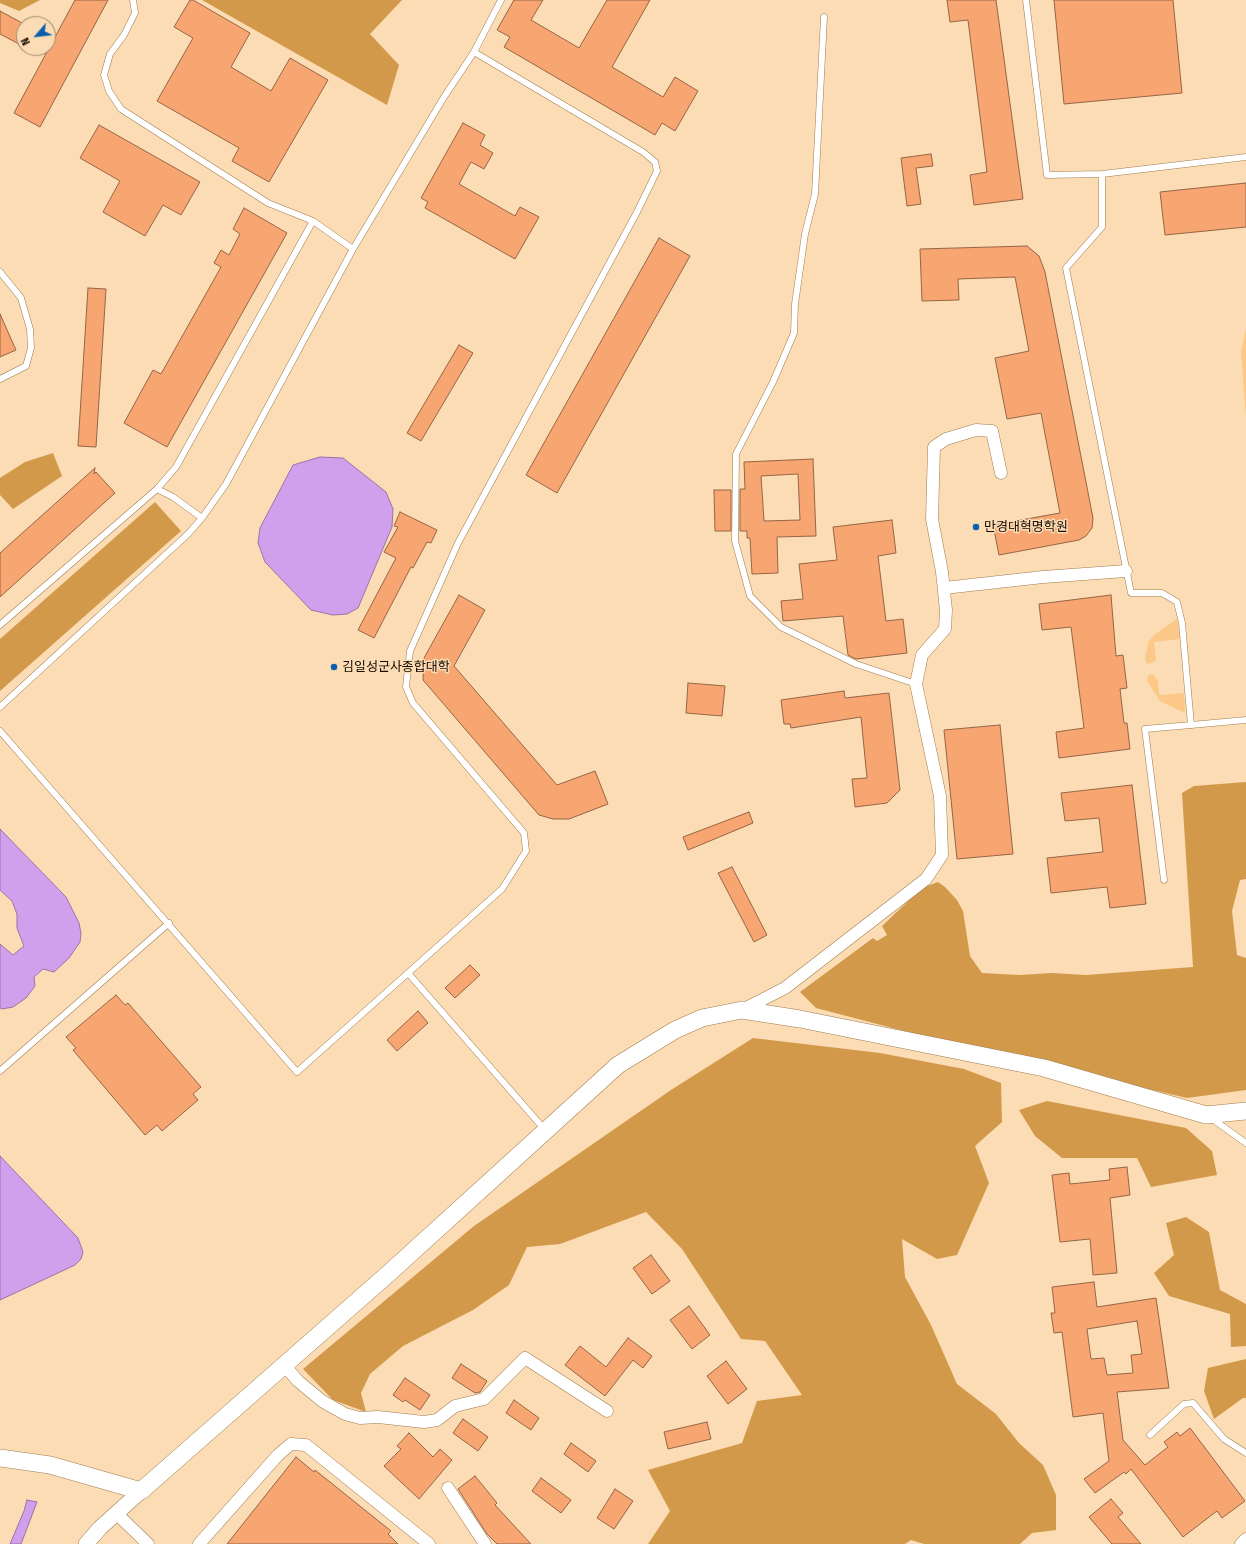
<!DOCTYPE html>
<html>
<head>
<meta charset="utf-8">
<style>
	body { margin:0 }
	#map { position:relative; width:1246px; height:1544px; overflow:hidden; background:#fbdcb4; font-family:"Fira Sans Condensed",sans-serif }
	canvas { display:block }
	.north { position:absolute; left:16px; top:16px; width:40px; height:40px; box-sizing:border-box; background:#fbdcb4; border:1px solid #a0886c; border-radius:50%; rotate:242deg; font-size:11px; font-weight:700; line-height:16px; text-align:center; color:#180a00 }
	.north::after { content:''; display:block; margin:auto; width:14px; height:18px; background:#0961ae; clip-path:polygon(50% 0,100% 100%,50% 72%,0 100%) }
</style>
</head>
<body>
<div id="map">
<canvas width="1246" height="1544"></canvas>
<div class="north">N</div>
</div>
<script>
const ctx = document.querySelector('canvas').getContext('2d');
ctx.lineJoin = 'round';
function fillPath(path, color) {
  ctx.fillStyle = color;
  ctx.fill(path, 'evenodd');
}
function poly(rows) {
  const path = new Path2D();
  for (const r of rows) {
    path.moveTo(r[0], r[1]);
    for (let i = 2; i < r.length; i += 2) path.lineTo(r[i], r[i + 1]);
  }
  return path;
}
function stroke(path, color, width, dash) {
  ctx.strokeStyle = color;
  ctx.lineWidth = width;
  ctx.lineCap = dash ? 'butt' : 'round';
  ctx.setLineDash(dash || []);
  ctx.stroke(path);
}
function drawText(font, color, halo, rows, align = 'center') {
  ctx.font = font + ' "Fira Sans Condensed","Noto Sans KR",sans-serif';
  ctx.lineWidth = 3;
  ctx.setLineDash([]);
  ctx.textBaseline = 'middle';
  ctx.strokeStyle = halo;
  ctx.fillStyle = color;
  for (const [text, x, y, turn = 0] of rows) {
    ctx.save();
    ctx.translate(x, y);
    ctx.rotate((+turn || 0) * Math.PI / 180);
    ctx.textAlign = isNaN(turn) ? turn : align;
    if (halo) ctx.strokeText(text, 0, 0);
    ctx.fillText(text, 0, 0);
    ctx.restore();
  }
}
fillPath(poly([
	[1246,328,1246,418,1241,352],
	[1177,619,1180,639,1154,642,1156,659,1154,662,1147,664,1145,660,1148,643,1154,635],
	[1153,674,1158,681,1159,695,1184,693,1185,711,1183,712,1160,701,1147,681,1148,676]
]), '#fbc887');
fillPath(poly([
	[0,0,40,0,19,11,0,3],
	[202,0,402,0,370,34,399,65,387,105],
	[53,453,62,476,13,509,0,495,0,478,25,462],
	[155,502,181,531,0,691,0,639],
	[1246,782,1246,879,1240,880,1232,911,1237,955,1246,958,1246,1090,1187,1098,942,1041,816,1008,800,992,873,938,877,941,887,935,882,926,922,888,938,882,945,887,957,900,963,911,970,956,982,973,1020,975,1052,973,1086,975,1193,967,1182,793,1194,786],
	[753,1038,880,1053,964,1069,1001,1083,1002,1122,975,1146,989,1183,957,1255,937,1259,902,1239,905,1277,931,1325,957,1384,996,1414,1019,1443,1043,1465,1056,1495,1056,1530,1032,1533,1020,1544,924,1544,911,1540,905,1544,648,1544,670,1511,648,1470,742,1443,757,1401,802,1395,765,1341,741,1339,682,1249,646,1212,560,1244,527,1247,509,1285,473,1310,403,1346,370,1374,361,1393,366,1412,333,1400,303,1369,474,1226,671,1090],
	[1047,1101,1186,1128,1212,1151,1217,1175,1151,1187,1137,1158,1062,1158,1035,1136,1019,1110],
	[1186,1217,1209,1232,1220,1290,1246,1304,1246,1346,1231,1347,1230,1314,1169,1296,1154,1273,1174,1255,1166,1223],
	[1246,1359,1246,1398,1243,1398,1214,1419,1204,1391,1208,1368]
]), '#d3994a');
const water = poly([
	[320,457,343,458,386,492,393,509,392,527,358,608,347,614,333,615,311,610,265,562,258,543,260,528,293,465,320,457],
	[0,829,66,897,79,923,81,933,80,942,69,958,54,972,43,969,34,977,35,986,26,998,13,1007,2,1009,0,1008,0,944,13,955,24,946,17,928,17,914,12,901,0,890,0,829],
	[0,1156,78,1238,83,1252,81,1259,75,1265,0,1300,0,1156],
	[27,1500,37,1502,21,1544,10,1544,24,1511,27,1500]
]);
fillPath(water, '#d1a0ed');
stroke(water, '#9a73a6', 1);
const building = poly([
	[75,0,108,0,40,127,14,113,75,0],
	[190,0,193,0,250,33,231,67,271,91,290,58,328,80,269,182,232,161,239,148,157,101,193,38,174,27,190,0],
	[514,0,543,0,531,20,579,48,607,0,650,0,612,67,663,97,675,77,698,91,675,131,662,123,655,135,504,47,510,37,497,30,514,0],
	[947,0,996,0,1023,199,974,205,970,175,987,172,968,20,950,22,947,0],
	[1054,0,1173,0,1182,93,1064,104,1054,0],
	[0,11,24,24,24,35,19,44,0,34,0,11],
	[463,123,485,135,480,145,493,153,484,169,471,162,459,184,515,216,520,207,539,217,515,259,425,208,428,202,421,198,463,123],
	[99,125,200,182,181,215,163,205,145,236,103,212,120,181,80,158,99,125],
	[931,154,933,166,916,168,921,204,907,206,901,158,931,154],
	[1246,183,1246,227,1165,235,1160,192,1246,183],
	[244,208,287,233,167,447,124,423,153,370,161,374,221,267,214,263,221,250,229,255,240,234,233,229,244,208],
	[659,238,690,256,557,493,526,475,659,238],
	[1027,246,1039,256,1045,272,1093,518,1092,528,1086,536,1079,540,999,555,993,525,1060,513,1041,413,1007,419,995,358,1029,351,1015,277,958,279,959,300,922,301,920,249,1027,246],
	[88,288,106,289,96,447,78,446,88,288],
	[0,314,16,350,0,357,0,314],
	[459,345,473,353,421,441,407,433,459,345],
	[813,459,816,536,777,537,778,573,752,574,750,538,747,538,747,531,740,531,740,489,745,489,744,462,813,459],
	[798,474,800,520,764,521,761,476,798,474],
	[95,468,94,474,96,472,115,493,0,597,0,553,95,468],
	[714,490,731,490,731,531,715,531,714,490],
	[400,512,437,530,431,543,427,542,413,568,411,567,374,638,358,630,396,558,384,552,398,527,394,526,400,512],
	[892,520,896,553,878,556,886,621,903,619,907,653,856,659,848,655,843,616,783,621,781,601,803,599,799,564,837,560,833,527,892,520],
	[459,595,485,610,454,666,557,785,595,771,608,804,569,819,553,819,539,815,423,680,424,658,459,595],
	[1111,595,1116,656,1123,655,1127,688,1120,689,1124,723,1127,723,1130,749,1059,758,1056,732,1084,728,1071,627,1042,630,1039,604,1111,595],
	[688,683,725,686,722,716,686,713,688,683],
	[844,691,845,698,889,693,900,790,887,803,855,807,852,779,867,778,861,717,791,728,790,724,784,724,781,700,844,691],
	[1000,725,1013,854,957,859,944,730,1000,725],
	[1132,785,1146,904,1110,908,1107,887,1051,893,1047,858,1103,852,1099,818,1065,821,1061,793,1132,785],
	[749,812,753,823,688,850,683,837,749,812],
	[732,867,767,935,754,942,718,873,732,867],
	[470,965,480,975,455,998,445,988,470,965],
	[116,995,125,1005,128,1003,201,1087,193,1094,198,1100,162,1131,157,1125,145,1135,73,1050,76,1048,66,1037,116,995],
	[418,1011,428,1023,397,1051,387,1040,418,1011],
	[1127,1167,1130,1195,1110,1198,1117,1273,1093,1275,1090,1239,1060,1242,1052,1175,1069,1173,1070,1184,1110,1180,1109,1169,1127,1167],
	[651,1255,670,1281,652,1294,633,1268,651,1255],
	[1094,1282,1097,1307,1156,1298,1169,1388,1117,1392,1123,1440,1145,1465,1168,1447,1164,1442,1177,1432,1180,1436,1190,1428,1245,1501,1222,1518,1217,1511,1183,1537,1131,1469,1126,1474,1124,1472,1095,1493,1084,1479,1109,1461,1103,1413,1073,1417,1062,1332,1054,1333,1051,1313,1055,1313,1052,1287,1094,1282],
	[1137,1321,1142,1354,1131,1355,1133,1373,1107,1375,1104,1358,1091,1359,1087,1329,1137,1321],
	[689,1306,710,1335,692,1349,670,1320,689,1306],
	[628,1338,652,1356,643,1368,633,1360,605,1396,565,1365,580,1346,606,1367,628,1338],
	[726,1361,747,1389,728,1404,707,1376,726,1361],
	[461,1364,487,1381,480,1392,475,1393,452,1378,461,1364],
	[405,1378,430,1395,420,1410,405,1400,403,1402,393,1395,405,1378],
	[514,1400,539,1418,531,1430,506,1413,514,1400],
	[463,1419,488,1437,478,1451,453,1433,463,1419],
	[707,1422,711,1439,668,1449,664,1432,707,1422],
	[409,1433,433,1457,440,1449,452,1460,419,1499,384,1466,401,1449,397,1446,409,1433],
	[571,1443,596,1461,588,1472,564,1454,571,1443],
	[296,1457,314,1472,315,1470,391,1531,388,1534,398,1544,227,1544,296,1457],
	[475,1476,497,1503,495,1505,531,1544,497,1544,487,1534,458,1489,475,1476],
	[541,1478,571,1500,561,1513,532,1491,541,1478],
	[615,1489,633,1501,614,1529,597,1518,615,1489],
	[1111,1499,1123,1513,1118,1517,1141,1544,1112,1544,1089,1517,1111,1499]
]);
fillPath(building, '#f7a571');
stroke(building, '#966546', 1);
const service = poly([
	[133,0,135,13,124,35,110,54,104,75,109,91,121,109,268,203,313,221,353,249],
	[1026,0,1047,175,1102,174,1246,157],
	[824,17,815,194,805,234,795,304,794,333,773,382,736,454,735,541,750,596,781,627,856,664,916,684],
	[1102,174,1102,227,1066,268,1131,593,1162,593,1177,602,1182,623,1191,725,1145,729,1164,880],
	[0,272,21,298,30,329,31,348,26,366,0,379],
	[157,489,176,467,313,221],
	[0,625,157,489,173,497,202,518],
	[0,707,188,534,202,518,226,484,353,249,444,97,474,52,501,0],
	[1191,725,1246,720],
	[0,731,297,1072,408,973,545,1130],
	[408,973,502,889,526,851,524,833,413,703,406,687,410,651,458,543,637,212,657,171,655,162,643,152,474,52],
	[0,1071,169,923],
	[1211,1118,1246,1143],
	[1150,1435,1184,1404,1193,1403,1224,1439,1246,1453]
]);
const minor = poly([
	[944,588,1043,577,1126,571],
	[742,1010,785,988,926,879,942,855,940,796,916,684,922,655,945,629,946,610,942,572,932,519,934,447,946,439,976,430,992,431,1001,473],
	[284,1365,298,1381,322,1401,345,1414,360,1418,378,1417,424,1422,437,1420,455,1406,484,1399,525,1358,607,1411],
	[448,1488,485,1544],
	[116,1513,148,1544],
	[199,1544,278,1455,291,1444,306,1445,429,1544],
	[1241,1544,1246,1539]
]);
const tertiary = poly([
	[86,1544,100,1528,141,1491]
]);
const secondary = poly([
	[0,1458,50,1465,141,1491,388,1274,618,1065,675,1030,702,1018,742,1010,800,1019,1044,1068,1206,1115,1246,1111]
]);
stroke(service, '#a07c4d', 7);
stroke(minor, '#a07c4d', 13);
stroke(tertiary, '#a07c4d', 16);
stroke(secondary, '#a07c4d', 18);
stroke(service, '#fff', 6);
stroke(minor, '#fff', 12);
stroke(tertiary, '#fff', 15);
stroke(secondary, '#fff', 17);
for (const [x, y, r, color] of [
	[976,527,4,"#0961ae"],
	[334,667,4,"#0961ae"]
]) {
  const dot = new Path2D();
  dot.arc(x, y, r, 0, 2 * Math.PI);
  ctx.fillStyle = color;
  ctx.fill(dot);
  stroke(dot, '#fbdcb4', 1.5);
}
drawText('13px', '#180a00', '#fbdcb4', [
	["만경대혁명학원",984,527],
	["김일성군사종합대학",342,667]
], 'left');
</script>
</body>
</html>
